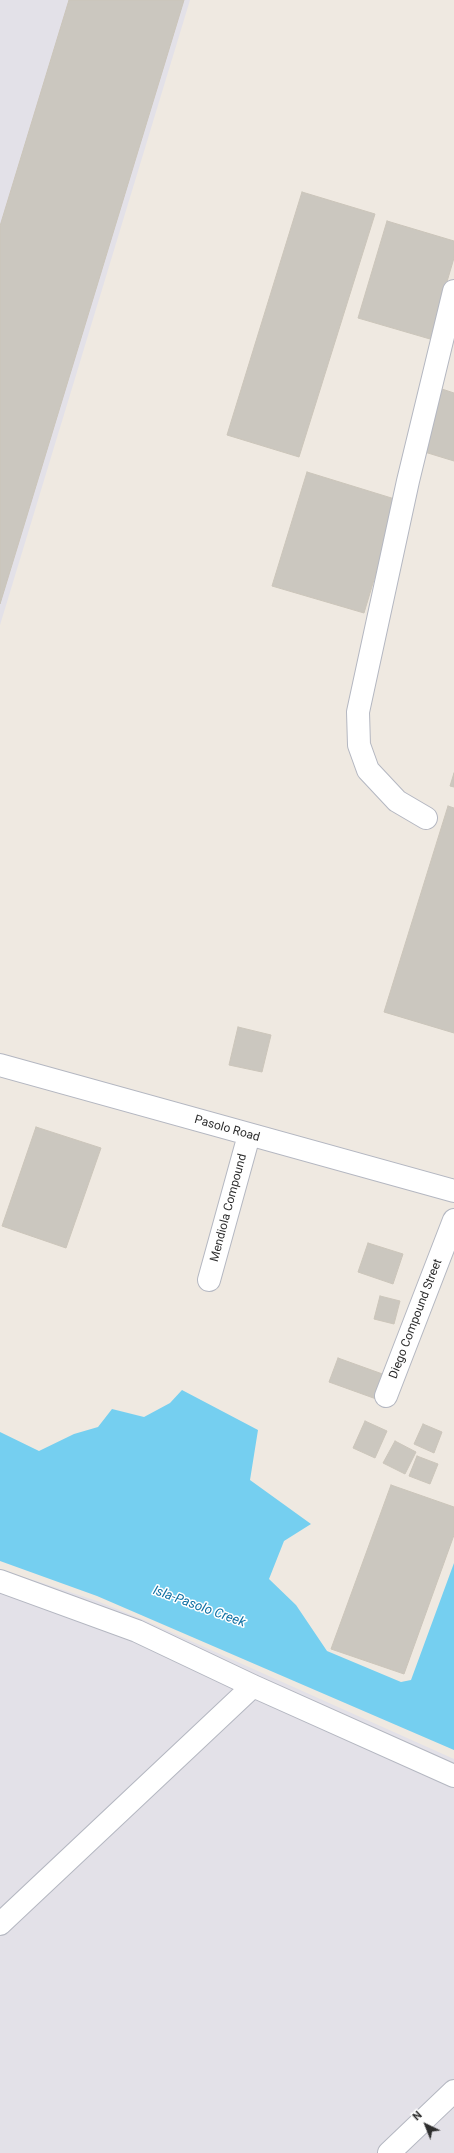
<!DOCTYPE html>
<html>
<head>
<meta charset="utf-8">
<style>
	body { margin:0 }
	#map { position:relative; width:454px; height:2153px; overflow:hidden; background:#efe9e1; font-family:Roboto,sans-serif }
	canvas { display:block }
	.north { position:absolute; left:406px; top:2105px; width:40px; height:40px; -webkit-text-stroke:3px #fff; paint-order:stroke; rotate:317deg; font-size:11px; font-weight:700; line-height:16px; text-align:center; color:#2e2e2e }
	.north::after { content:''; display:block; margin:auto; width:14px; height:18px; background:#2e2e2e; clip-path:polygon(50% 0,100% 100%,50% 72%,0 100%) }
</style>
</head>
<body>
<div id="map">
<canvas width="454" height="2153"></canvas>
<div class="north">N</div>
</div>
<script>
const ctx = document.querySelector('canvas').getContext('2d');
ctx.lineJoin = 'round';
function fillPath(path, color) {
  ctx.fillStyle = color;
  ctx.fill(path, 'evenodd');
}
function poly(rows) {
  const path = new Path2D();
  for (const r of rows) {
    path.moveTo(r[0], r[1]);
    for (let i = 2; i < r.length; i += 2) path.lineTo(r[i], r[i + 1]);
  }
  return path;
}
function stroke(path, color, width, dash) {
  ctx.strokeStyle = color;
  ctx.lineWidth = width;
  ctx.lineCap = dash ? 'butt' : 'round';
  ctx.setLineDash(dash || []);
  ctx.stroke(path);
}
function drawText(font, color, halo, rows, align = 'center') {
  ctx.font = font + ' Roboto,sans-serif';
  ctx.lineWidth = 3;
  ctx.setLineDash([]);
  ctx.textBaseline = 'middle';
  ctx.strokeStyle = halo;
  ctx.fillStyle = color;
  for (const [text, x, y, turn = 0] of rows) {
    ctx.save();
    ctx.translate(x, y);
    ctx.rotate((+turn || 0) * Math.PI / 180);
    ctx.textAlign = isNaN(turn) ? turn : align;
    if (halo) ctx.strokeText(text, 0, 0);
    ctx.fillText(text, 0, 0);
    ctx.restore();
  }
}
fillPath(poly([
	[0,0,190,0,0,625],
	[0,1569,97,1601,144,1620,454,1759,454,2153,0,2153]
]), '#e3e1e8');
fillPath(poly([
	[182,1390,258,1430,250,1480,311,1524,284,1541,269,1579,296,1605,327,1651,401,1682,411,1680,454,1563,454,1750,97,1596,0,1561,0,1432,39,1451,74,1434,98,1427,112,1409,144,1417,170,1403]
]), '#75cff0');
const building = poly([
	[69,0,184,0,0,604,0,226,69,0],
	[302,192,375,214,299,457,227,435,302,192],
	[387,221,454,241,454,258,430,339,358,318,387,221],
	[436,387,454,393,454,461,418,450,436,387],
	[307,472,398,500,364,613,272,586,307,472],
	[454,773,454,787,450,786,454,773],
	[448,806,454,808,454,1033,384,1012,448,806],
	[238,1027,271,1035,262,1072,229,1065,238,1027],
	[36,1127,101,1148,66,1248,2,1226,36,1127],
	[368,1243,403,1254,393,1284,358,1272,368,1243],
	[380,1296,400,1301,394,1324,374,1319,380,1296],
	[338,1358,388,1376,379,1400,329,1382,338,1358],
	[365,1421,387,1431,375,1458,353,1448,365,1421],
	[423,1424,442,1432,434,1453,414,1444,423,1424],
	[395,1441,416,1452,405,1474,383,1463,395,1441],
	[417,1456,438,1464,430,1484,409,1476,417,1456],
	[391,1485,454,1507,454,1535,404,1674,331,1649,391,1485]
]);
fillPath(building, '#cbc7bf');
stroke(building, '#cbc5ba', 1);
const minor = poly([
	[426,818,397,801,368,770,359,745,358,712,408,481,454,291],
	[0,1065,454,1191],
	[209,1280,249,1135],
	[386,1396,454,1220],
	[0,1581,137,1631,253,1686,454,1776],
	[0,1924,253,1686],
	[389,2153,454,2091]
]);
stroke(minor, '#b4b7c1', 24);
stroke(minor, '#fff', 22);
drawText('12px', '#2e2e2e', '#fff', [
	["Pasolo Road",227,1129,16],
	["Mendiola Compound",229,1208,-75],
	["Diego Compound Street",416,1319,-69]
]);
drawText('italic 13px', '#0d6fa3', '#fff', [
	["Isla-Pasolo Creek",199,1607,20]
]);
</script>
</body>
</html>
